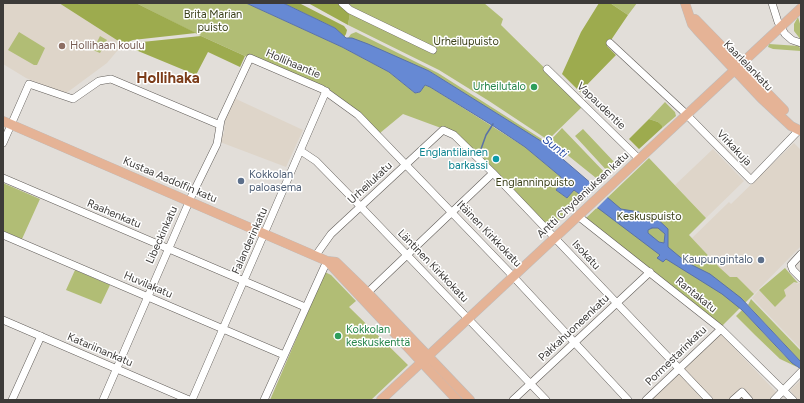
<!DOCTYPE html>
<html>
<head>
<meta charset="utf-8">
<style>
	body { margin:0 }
	#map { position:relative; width:804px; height:403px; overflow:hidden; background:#e2ded9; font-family:Figtree,sans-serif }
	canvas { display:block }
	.frame { position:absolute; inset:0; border:4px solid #3d3b39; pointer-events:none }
</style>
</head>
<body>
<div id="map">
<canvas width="804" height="403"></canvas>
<div class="frame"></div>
</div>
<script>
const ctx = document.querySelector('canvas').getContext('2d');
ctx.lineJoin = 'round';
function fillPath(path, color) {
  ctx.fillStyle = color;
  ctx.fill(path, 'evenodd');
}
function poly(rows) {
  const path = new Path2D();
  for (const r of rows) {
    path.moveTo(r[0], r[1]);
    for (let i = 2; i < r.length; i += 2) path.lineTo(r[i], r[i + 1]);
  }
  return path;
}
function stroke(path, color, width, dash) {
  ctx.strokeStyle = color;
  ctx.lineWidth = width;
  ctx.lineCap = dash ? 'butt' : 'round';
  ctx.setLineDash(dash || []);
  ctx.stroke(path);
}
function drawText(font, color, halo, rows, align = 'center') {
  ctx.font = font + ' Figtree,sans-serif';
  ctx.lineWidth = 3;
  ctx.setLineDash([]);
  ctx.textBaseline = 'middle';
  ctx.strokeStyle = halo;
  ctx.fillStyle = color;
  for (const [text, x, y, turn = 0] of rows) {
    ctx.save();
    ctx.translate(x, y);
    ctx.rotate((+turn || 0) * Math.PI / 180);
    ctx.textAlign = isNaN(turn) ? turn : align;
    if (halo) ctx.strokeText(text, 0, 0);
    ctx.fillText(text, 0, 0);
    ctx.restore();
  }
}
fillPath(poly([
	[3,3,59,3,123,44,107,63,65,94,26,78,3,64],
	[234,98,303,130,286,167,220,142,224,133,225,118],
	[794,143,801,150,801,246,754,294,737,277,730,277,719,267,692,238,729,202,731,204],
	[713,149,744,181,706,218,675,185],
	[794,281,797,284,801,282,801,349,752,298,759,290,775,307,786,296,783,291],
	[720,333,777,393,770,400,712,400,682,369],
	[679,372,705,400,651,400,650,399],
	[801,380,801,400,798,400,790,390]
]), '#ded5c9');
fillPath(poly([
	[136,3,246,3,340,46,389,72,415,93,419,93,424,85,430,87,525,147,561,177,562,182,556,190,567,198,574,190,583,197,550,229,441,128,403,114,380,133,360,113,326,87,320,90,201,36],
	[338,3,484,3,503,19,501,25,583,106,548,140,489,101,439,70,348,25,350,13],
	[610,3,637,3,628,15],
	[798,17,801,27,801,40,794,31,794,24],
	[19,32,45,48,37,65,34,65,8,50],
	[356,32,438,73,548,143,546,145,429,71,348,38,351,34],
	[100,36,107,40,100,53,93,50],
	[769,44,799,46,801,51,773,49,768,47],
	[665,102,675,112,676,116,662,128,658,122,649,119],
	[562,128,608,176,601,182,550,141],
	[583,129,617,165,609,173,575,136],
	[649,158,706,218,689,235,719,267,730,277,737,277,754,294,721,327,585,219],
	[3,183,40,199,22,239,3,231],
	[785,268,798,283,794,282,784,290,786,296,775,307,759,290],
	[75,270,110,285,101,304,66,290],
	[325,272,331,275,356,301,349,307,408,365,371,400,270,400],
	[751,299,801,351,801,362,748,305],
	[742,310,784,355,797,367,780,359,755,335,736,316]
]), '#b1bd75');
fillPath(poly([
	[59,3,136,3,196,33,133,40,123,44],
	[283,3,299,3,344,26,347,30,346,34,344,37,335,28],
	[308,3,338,3,350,13,348,25],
	[599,3,610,3,628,15,607,46,616,55,580,92,562,74,581,32],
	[201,36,245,56,240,67,208,52,196,75,126,46,132,43],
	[649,119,658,122,662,126,662,128,639,149,629,139]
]), '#9dab4e');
const water = poly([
	[246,3,283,3,335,28,346,38,352,38,368,44,429,71,544,143,621,209,639,212,642,216,651,213,668,229,668,247,686,262,710,274,741,298,801,362,801,369,792,363,742,310,722,294,666,259,663,262,657,258,660,255,574,190,567,198,556,190,562,182,561,177,525,147,495,127,430,87,425,85,420,92,415,93,389,72,342,47,246,3],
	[652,228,658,228,665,234,664,243,659,242,648,233,648,230,652,228]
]);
fillPath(water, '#6689d4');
stroke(water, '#5a72a6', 1);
fillPath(poly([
	[598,187,608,197,596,209,584,200]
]), '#e2ded9');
stroke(poly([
	[481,149,486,135,493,124]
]), '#5a72a6', 1.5);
const minor = poly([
	[342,3,350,10,433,50],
	[772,3,778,22,785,34,792,40,801,43],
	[610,43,683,111,751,180,799,130],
	[547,69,639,159],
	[3,143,29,84,73,99,99,81,111,79,220,125],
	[301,151,316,161,361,207,546,400],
	[3,178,305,307],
	[578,216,721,329,793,400],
	[3,235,284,355],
	[801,254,791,265,793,270,801,278],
	[316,255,331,234,443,130,454,135,493,173,709,400],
	[364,296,493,173],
	[3,320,189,400],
	[12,400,41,336],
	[103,400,192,195,217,144,221,120,250,58,322,89,358,115,509,272,628,400],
	[192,400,326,91],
	[264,400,327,261],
	[513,400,650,272],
	[646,400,721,329],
	[733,400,742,392,749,400],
	[774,400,801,372]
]);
const major = poly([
	[685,3,692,24,698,31,761,98,791,126,801,131],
	[695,19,784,110],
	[3,121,327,261,336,262,368,293,470,400],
	[327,261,457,400],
	[381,400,801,8]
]);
stroke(minor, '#625e5a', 8);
stroke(major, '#bdbcbc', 10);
stroke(minor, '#fff', 7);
stroke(major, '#e5b396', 9);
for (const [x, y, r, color] of [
	[62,46,4,"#8d6e63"],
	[534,87,4,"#2e9e5b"],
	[496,159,4,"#0f9aa8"],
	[241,181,4,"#5c6f8a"],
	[761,260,4,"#5c6f8a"],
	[338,336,4,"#2e9e5b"]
]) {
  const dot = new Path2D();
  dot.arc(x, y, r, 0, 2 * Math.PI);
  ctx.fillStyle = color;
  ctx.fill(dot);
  stroke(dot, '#fff', 1.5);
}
drawText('11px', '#3b411a', '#fff', [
	["Brita Marian",213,15],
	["puisto",213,28],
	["Urheilupuisto",466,42],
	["Englanninpuisto",535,183],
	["Keskuspuisto",649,217]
]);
drawText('11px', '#785e54', '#fff', [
	["Hollihaan koulu",70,46]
], 'left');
drawText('11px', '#3d3b39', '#fff', [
	["Hollihaantie",293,64,23],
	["Kaarlelankatu",748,66,46],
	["Vapaudentie",601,106,44],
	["Virkakuja",734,148,46],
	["Kustaa Aadolfin katu",170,180,23],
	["Urheilukatu",370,183,-43],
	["Antti Chydeniuksen katu",583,195,-43],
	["Raahenkatu",114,214,23],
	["Itäinen Kirkkokatu",489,234,46],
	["Libeckinkatu",162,235,-66],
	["Falanderinkatu",250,241,-66],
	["Isokatu",586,255,47],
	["Läntinen Kirkkokatu",433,266,46],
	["Huvilakatu",148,285,23],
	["Rantakatu",696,295,39],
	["Pakkahuoneenkatu",574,328,-43],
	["Katariinankatu",100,350,23],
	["Pormestarinkatu",676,356,-44]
]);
drawText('11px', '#27864d', '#fff', [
	["Urheilutalo",526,87],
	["Kokkolan",346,330,"left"],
	["keskuskenttä",346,343,"left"]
], 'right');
drawText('11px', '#0d838f', '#fff', [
	["Englantilainen",488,153],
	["barkassi",488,166]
], 'right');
drawText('11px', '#4e5e75', '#fff', [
	["Kokkolan",249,175],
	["paloasema",249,188],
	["Kaupungintalo",753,260,"right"]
], 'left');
drawText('italic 12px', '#294ea7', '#fff', [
	["Sunti",555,147,38]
]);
drawText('bold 15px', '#7c3c19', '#fff', [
	["Hollihaka",168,79]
]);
</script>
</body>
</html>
